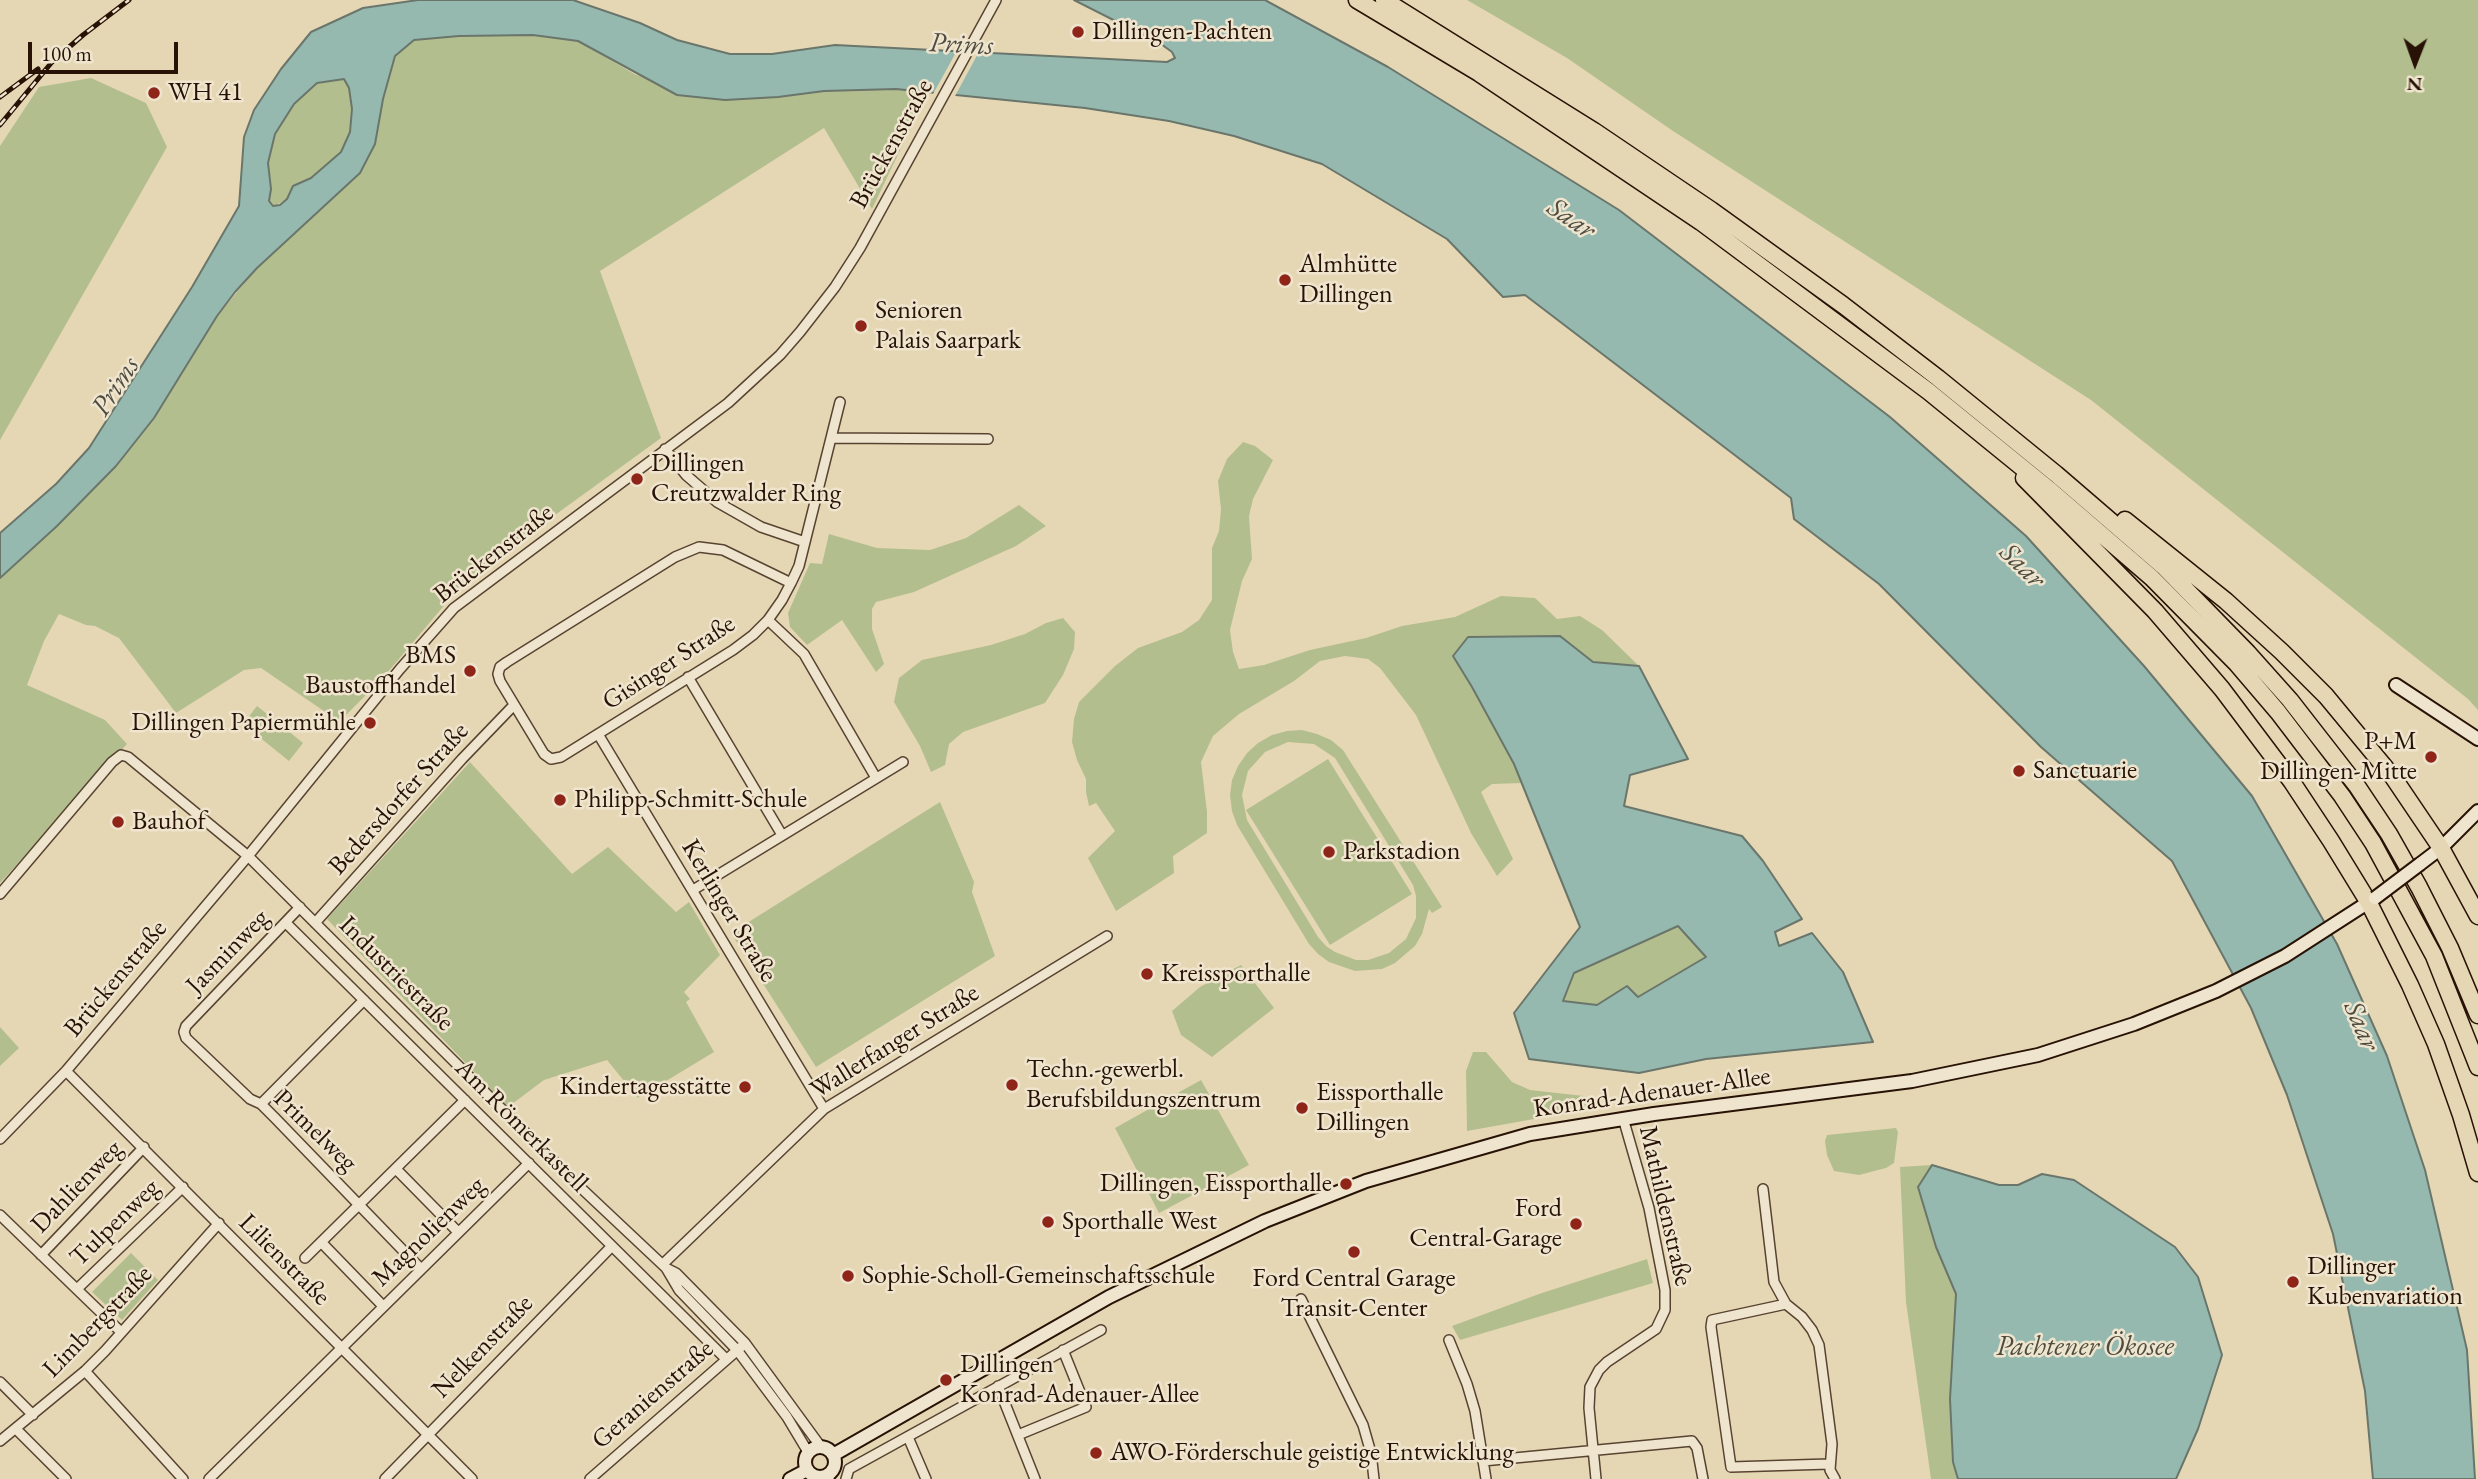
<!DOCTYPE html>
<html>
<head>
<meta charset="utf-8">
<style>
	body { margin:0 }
	#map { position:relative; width:2478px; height:1479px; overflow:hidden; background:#e6d7b4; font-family:"EB Garamond",serif }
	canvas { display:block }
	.north { position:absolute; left:2380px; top:28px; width:70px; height:70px; -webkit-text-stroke:5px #efe5ce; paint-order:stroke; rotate:181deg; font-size:19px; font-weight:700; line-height:28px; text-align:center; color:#271205 }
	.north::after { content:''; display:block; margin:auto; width:24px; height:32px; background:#271205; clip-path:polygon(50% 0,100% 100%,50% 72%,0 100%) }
	.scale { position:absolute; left:28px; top:42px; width:150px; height:32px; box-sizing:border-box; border:4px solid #271205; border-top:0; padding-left:9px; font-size:21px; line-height:24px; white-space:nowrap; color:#271205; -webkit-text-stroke:5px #efe5ce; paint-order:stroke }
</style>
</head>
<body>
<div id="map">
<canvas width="2478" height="1479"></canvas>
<div class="north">N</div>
<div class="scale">100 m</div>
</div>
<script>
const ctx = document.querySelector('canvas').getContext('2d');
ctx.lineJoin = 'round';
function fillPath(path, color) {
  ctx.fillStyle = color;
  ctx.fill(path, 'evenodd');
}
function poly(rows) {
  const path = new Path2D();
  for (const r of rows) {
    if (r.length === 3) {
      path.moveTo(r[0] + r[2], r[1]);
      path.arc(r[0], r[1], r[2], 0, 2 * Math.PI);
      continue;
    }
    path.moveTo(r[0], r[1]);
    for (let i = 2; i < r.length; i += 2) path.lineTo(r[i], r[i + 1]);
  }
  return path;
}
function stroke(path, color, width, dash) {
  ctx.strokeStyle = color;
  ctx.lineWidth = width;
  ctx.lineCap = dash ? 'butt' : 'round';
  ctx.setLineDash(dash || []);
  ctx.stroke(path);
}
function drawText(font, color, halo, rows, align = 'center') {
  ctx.font = font + ' "EB Garamond",serif';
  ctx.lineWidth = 5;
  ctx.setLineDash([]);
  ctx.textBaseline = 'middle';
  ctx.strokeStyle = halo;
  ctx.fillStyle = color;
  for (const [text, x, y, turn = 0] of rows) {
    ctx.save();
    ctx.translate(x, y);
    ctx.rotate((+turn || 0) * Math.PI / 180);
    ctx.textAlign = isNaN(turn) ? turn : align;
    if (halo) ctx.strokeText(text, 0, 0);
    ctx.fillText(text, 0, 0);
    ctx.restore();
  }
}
fillPath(poly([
	[1467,0,2478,0,2478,710,2468,699,2091,400,1673,131,1567,58],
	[533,35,578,41,636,75,778,97,824,91,896,89,928,92,872,209,824,128,600,271,661,438,511,547,453,595,382,679,343,718,337,720,261,668,244,670,176,713,119,638,95,626,86,625,59,614,44,641,27,685,105,720,127,744,0,883,0,578,57,526,116,466,154,418,217,316,257,268,383,99,395,56,414,40,459,36],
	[91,78,146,103,167,147,0,440,0,146,39,87],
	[344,79,349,88,352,109,350,132,341,153,311,178,293,186,287,199,273,207,269,201,271,189,268,163,275,134,294,104,317,83],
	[1243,442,1255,446,1273,460,1253,499,1249,516,1252,559,1242,581,1230,630,1233,652,1239,669,1264,665,1310,650,1366,638,1402,626,1455,617,1501,596,1535,598,1557,619,1580,616,1602,630,1639,666,1593,662,1560,636,1453,656,1472,687,1514,764,1522,783,1492,784,1481,792,1513,859,1497,876,1471,833,1416,715,1380,668,1368,659,1345,656,1320,661,1294,681,1239,714,1213,736,1201,762,1207,812,1207,833,1173,856,1174,873,1116,911,1088,858,1115,831,1096,803,1089,806,1086,792,1086,779,1077,760,1072,742,1074,719,1079,702,1115,666,1138,648,1182,632,1199,620,1212,600,1212,548,1219,531,1221,509,1218,481,1227,459],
	[1019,505,1046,526,1016,546,914,592,876,602,872,609,872,629,884,664,876,672,842,620,807,645,790,627,788,613,810,563,822,564,829,534,877,548,930,550,966,538],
	[1063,618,1075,632,1074,649,1063,675,1045,703,963,732,949,744,945,765,931,772,920,746,894,702,899,678,922,660,991,645,1025,634,1046,623],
	[257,706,303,743,289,761,243,724],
	[1302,730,1317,734,1331,740,1343,750,1442,907,1432,913,1429,909,1422,934,1415,946,1395,963,1382,969,1355,971,1329,962,1318,954,1309,944,1237,825,1232,811,1230,795,1232,780,1238,766,1247,753,1258,743,1272,735,1287,731],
	[1288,742,1314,744,1335,758,1413,885,1416,896,1416,918,1406,939,1389,953,1368,960,1356,960,1335,952,1326,946,1318,937,1247,820,1242,795,1248,771,1265,752],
	[1328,759,1412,894,1330,945,1246,810],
	[470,762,572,874,608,847,676,912,689,902,720,955,684,992,690,999,686,1002,714,1052,638,1098,607,1060,544,1080,508,1107,327,919],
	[940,802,974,882,972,892,995,956,816,1067,731,933],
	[1679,925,1706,957,1638,997,1627,986,1597,1005,1563,1001,1574,973],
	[1241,965,1274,1008,1212,1057,1181,1035,1172,1011,1200,987],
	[0,1027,19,1048,0,1066],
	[1473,1052,1486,1052,1512,1082,1530,1090,1584,1096,1598,1101,1590,1109,1467,1131,1466,1071],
	[1201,1080,1249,1165,1159,1213,1115,1128],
	[1896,1128,1898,1132,1894,1163,1886,1168,1859,1175,1834,1171,1827,1155,1825,1141,1827,1135],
	[1932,1165,1918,1187,1936,1247,1956,1294,1950,1399,1953,1462,1958,1479,1931,1479,1906,1302,1900,1167],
	[131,1253,158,1280,122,1320,92,1292],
	[1647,1259,1653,1283,1460,1340,1452,1326,1539,1294]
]), '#b3be8e');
const water = poly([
	[418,0,573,0,640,23,677,40,730,54,772,54,835,45,1167,62,1175,58,1172,52,1161,44,1074,0,1265,0,1388,67,1619,210,1890,417,2026,536,2144,666,2252,796,2337,944,2387,1056,2425,1170,2467,1350,2475,1479,2373,1479,2365,1391,2333,1234,2287,1095,2251,1008,2172,861,2041,747,1879,584,1794,519,1791,498,1525,295,1503,297,1447,239,1322,164,1234,136,1169,121,1085,108,896,89,824,91,778,97,725,100,677,95,578,41,533,35,459,36,414,40,395,56,383,99,375,144,360,173,257,268,235,292,217,316,154,418,116,466,57,526,0,578,0,533,56,484,89,448,192,287,239,206,244,137,254,110,281,69,311,32,363,8,418,0],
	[344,79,349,88,352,109,350,132,341,152,311,178,293,186,287,199,280,205,273,206,269,201,271,189,268,163,275,134,294,104,317,83,344,79],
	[1560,636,1593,662,1639,666,1688,759,1630,775,1624,806,1742,836,1763,861,1802,919,1775,932,1779,946,1812,933,1843,972,1873,1042,1706,1059,1639,1073,1529,1059,1514,1013,1580,927,1514,764,1472,687,1453,656,1468,637,1560,636],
	[1678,926,1706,957,1638,997,1627,986,1597,1005,1563,1001,1574,973,1678,926],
	[1932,1165,1999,1185,2018,1185,2042,1174,2074,1180,2175,1247,2198,1277,2222,1355,2198,1429,2176,1479,1958,1479,1953,1462,1950,1399,1956,1294,1936,1247,1918,1187,1932,1165]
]);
fillPath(water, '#96b9af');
stroke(water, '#6a766b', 2);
fillPath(poly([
	[959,47,981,48,954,98,932,96]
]), '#e6d7b4');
const street = poly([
	[832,438,988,439],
	[665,449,686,475,717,502,761,527,805,542],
	[791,583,723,550,699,547,675,557,507,662,500,667,498,674,500,681,544,754,551,759,561,757,733,650,753,635,768,620,782,600,791,583,799,566,840,402],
	[768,620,804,654,876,778],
	[688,677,782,835],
	[598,734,824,1109],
	[693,890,903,762],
	[0,894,112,762,121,755,128,757,248,856,581,1188,666,1268,676,1273,745,1343,821,1447],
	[300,907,186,1026,184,1032,186,1038,250,1099,261,1104,275,1118,420,1268],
	[286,923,726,1359],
	[315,923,462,759,514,705],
	[66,1071,472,1479],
	[261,1104,364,1000],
	[0,1139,66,1071,248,856,400,669,454,608,728,403,780,355,800,332,835,287,860,248,996,0],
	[396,1169,458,1232],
	[1763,1189,1774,1282,1786,1304,1802,1317,1812,1330,1819,1345,1832,1444,1830,1470,1835,1479],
	[0,1215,121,1332],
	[321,1242,383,1306],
	[41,1255,144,1147],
	[305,1258,465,1100],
	[663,1264,824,1109,1107,936],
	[666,1268,679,1290,737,1350,787,1417,808,1452],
	[77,1289,183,1187],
	[1301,1299,1363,1425,1371,1453,1374,1479],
	[1786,1304,1712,1320,1711,1327,1731,1467,1829,1464],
	[1449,1340,1467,1384,1475,1411,1486,1479],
	[85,1371,183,1479],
	[0,1382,33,1415],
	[998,1386,1035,1479],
	[16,1429,66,1479],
	[1018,1435,1086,1407,1063,1350],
	[908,1437,926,1479],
	[0,1441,85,1371,105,1351,219,1223],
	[1483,1461,1692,1441,1697,1448,1703,1479],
	[827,1475,829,1479],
	[209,1479,529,1163],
	[385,1479,612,1246],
	[590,1479,741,1347],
	[846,1479,849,1469,1101,1330],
	[1596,1479,1589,1408,1590,1387,1599,1370,1607,1362,1656,1329,1665,1310,1665,1290,1649,1208,1623,1118]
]);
const secondary = poly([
	[2396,685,2478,739],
	[2420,864,2441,848,2478,811],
	[820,1462,15],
	[833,1455,1109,1297,1265,1221,1366,1181,1530,1134,1654,1114,1912,1081,2038,1055,2134,1024,2216,991,2285,956,2375,898],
	[790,1479,807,1470]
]);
const highway = poly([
	[1357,0,1479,73,1701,222,1928,391,2051,491,2152,578,2237,664,2278,712,2342,796,2373,843,2434,956,2478,1067],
	[1384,0,1594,131,1711,210,1843,305,1938,378,2056,474,2164,567,2248,653,2290,700,2357,786,2389,834,2419,887,2450,948,2478,1015],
	[2024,478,2155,611,2222,689,2292,782,2331,841,2369,903,2410,985,2436,1044,2461,1115,2478,1173],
	[2125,520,2226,601,2282,652,2326,696,2393,777,2441,848,2478,916]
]);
stroke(street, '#574331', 12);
stroke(secondary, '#271205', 16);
stroke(highway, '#271205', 19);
stroke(street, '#efe5ce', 9);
stroke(secondary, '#efe5ce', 12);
stroke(highway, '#e6d7b4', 16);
const rail = poly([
	[0,97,38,69],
	[0,125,52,62,83,35,129,0]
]);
stroke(rail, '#271205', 5);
stroke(rail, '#efe5ce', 2.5, [8]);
const secondaryBridge = poly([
	[2375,898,2420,864]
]);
stroke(secondaryBridge, '#271205', 16, []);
stroke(secondaryBridge, '#efe5ce', 12);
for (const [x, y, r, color] of [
	[1078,32,7,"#8f2418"],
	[154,93,7,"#8f2418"],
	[1285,280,7,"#8f2418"],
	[861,326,7,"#8f2418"],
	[637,479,7,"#8f2418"],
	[470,671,7,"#8f2418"],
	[370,723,7,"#8f2418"],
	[2431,757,7,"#8f2418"],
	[2019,771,7,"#8f2418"],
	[560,800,7,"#8f2418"],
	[118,822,7,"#8f2418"],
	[1329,852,7,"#8f2418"],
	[1147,974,7,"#8f2418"],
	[1012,1085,7,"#8f2418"],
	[745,1087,7,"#8f2418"],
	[1302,1108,7,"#8f2418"],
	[1346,1184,7,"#8f2418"],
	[1048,1222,7,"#8f2418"],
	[1576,1224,7,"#8f2418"],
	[1354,1252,7,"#8f2418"],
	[848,1276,7,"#8f2418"],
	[2293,1282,7,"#8f2418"],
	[946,1380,7,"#8f2418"],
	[1096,1453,7,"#8f2418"]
]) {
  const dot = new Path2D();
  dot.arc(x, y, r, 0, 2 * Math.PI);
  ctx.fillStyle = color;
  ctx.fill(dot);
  stroke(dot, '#efe5ce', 2.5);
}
drawText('26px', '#271205', '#efe5ce', [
	["Dillingen-Pachten",1092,32],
	["WH 41",168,93],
	["Almhütte",1299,265],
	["Dillingen",1299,295],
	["Senioren",875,311],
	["Palais Saarpark",875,341],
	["Dillingen",651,464],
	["Creutzwalder Ring",651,494],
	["BMS",456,656,"right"],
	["Baustoffhandel",456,686,"right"],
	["Dillingen Papiermühle",356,723,"right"],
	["P+M",2417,742,"right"],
	["Dillingen-Mitte",2417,772,"right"],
	["Sanctuarie",2033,771],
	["Philipp-Schmitt-Schule",574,800],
	["Bauhof",132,822],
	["Parkstadion",1343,852],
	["Kreissporthalle",1161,974],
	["Techn.-gewerbl.",1026,1070],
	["Berufsbildungszentrum",1026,1100],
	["Kindertagesstätte",731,1087,"right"],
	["Eissporthalle",1316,1093],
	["Dillingen",1316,1123],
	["Dillingen, Eissporthalle",1332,1184,"right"],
	["Ford",1562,1209,"right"],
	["Central-Garage",1562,1239,"right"],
	["Sporthalle West",1062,1222],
	["Dillinger",2307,1267],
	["Kubenvariation",2307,1297],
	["Sophie-Scholl-Gemeinschaftsschule",862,1276],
	["Ford Central Garage",1354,1279,"center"],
	["Transit-Center",1354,1309,"center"],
	["Dillingen",960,1365],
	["Konrad-Adenauer-Allee",960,1395],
	["AWO-Förderschule geistige Entwicklung",1110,1453]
], 'left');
drawText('26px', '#271205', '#efe5ce', [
	["Brückenstraße",892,144,-61],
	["Brückenstraße",494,554,-38],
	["Gisinger Straße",669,663,-33],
	["Bedersdorfer Straße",399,799,-48],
	["Kerlinger Straße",729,911,59],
	["Jasminweg",228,952,-46],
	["Industriestraße",396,974,45],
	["Brückenstraße",116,979,-50],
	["Wallerfanger Straße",895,1042,-32],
	["Konrad-Adenauer-Allee",1652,1093,-8],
	["Am Römerkastell",521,1126,45],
	["Primelweg",315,1131,44],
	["Dahlienweg",77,1187,-46],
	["Mathildenstraße",1665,1206,77],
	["Tulpenweg",115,1223,-44],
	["Magnolienweg",429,1232,-44],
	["Lilienstraße",284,1260,45],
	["Limbergstraße",98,1322,-46],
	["Nelkenstraße",483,1347,-46],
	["Geranienstraße",653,1395,-41]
]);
drawText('italic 28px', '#4e4c40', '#efe5ce', [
	["Prims",961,45,3],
	["Saar",1571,219,34],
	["Prims",116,387,-57],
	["Saar",2022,566,44],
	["Saar",2361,1026,67],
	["Pachtener Ökosee",2085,1347]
]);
</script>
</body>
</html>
